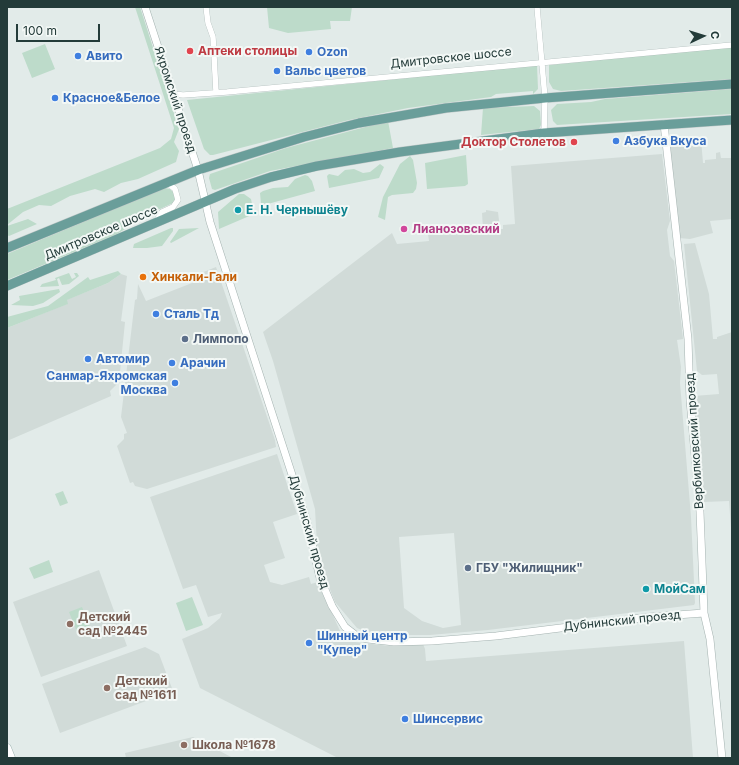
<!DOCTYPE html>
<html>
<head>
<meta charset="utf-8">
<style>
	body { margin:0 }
	#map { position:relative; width:739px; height:765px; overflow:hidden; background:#e2ebe9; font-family:Inter,sans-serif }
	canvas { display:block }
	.frame { position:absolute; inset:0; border:8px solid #233b39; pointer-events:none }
	.north { position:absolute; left:683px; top:16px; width:40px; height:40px; -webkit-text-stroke:3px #f3f8f6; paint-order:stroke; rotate:86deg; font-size:11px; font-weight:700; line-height:16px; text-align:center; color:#233b39 }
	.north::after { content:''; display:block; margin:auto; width:14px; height:18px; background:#233b39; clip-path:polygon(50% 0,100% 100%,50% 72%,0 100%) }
	.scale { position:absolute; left:16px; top:24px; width:84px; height:18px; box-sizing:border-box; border:2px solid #233b39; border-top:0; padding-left:5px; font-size:12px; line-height:14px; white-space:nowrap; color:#233b39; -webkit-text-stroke:3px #f3f8f6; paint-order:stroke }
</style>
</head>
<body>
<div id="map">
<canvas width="739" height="765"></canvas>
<div class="frame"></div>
<div class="north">С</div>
<div class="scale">100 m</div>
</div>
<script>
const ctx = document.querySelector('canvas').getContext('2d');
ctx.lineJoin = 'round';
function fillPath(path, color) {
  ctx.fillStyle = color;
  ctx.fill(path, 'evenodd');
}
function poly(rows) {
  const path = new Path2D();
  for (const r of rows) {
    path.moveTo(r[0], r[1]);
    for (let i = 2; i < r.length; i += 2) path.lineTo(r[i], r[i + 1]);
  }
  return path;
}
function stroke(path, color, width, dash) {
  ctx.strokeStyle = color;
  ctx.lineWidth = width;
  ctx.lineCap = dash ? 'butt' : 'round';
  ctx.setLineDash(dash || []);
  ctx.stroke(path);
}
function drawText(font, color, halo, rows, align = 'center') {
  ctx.font = font + ' Inter,sans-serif';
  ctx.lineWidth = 4;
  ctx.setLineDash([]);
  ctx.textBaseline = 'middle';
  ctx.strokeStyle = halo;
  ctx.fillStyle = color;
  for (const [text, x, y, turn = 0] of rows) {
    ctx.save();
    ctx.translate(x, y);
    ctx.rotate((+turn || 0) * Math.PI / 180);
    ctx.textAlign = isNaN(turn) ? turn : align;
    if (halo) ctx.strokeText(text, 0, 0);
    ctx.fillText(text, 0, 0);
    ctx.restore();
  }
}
fillPath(poly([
	[701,139,703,163,705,163,705,160,716,159,716,153,720,152,721,158,732,158,732,219,710,221,713,233,690,239,679,238,669,142],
	[662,154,670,221,667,230,670,256,674,261,683,339,677,340,681,367,680,383,691,517,695,603,694,605,488,630,430,635,392,635,369,633,357,628,335,602,322,569,317,545,315,509,273,361,263,332,392,233,397,244,429,241,428,234,421,235,420,231,428,230,478,226,479,229,483,229,482,213,486,212,486,210,498,212,500,229,503,229,503,225,515,224,511,166],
	[454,533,461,625,443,628,422,621,404,608,399,537],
	[695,243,709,294,713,339,717,339,717,337,732,332,732,541,729,501,704,502,694,396,719,394,717,374,702,375,697,371,684,244],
	[216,267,275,440,276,447,147,489,135,486,133,482,130,483,117,446,124,439,124,434,127,433,121,417,135,300,137,299,138,284,146,301,192,283,191,277],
	[121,274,127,276,121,321,125,322,119,382,110,391,111,396,7,441,7,328,67,304,66,300,108,283],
	[277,454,297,514,273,522,285,558,264,565,270,582,282,585,309,577,311,584,318,582,340,631,355,642,390,646,423,644,425,649,426,661,684,641,693,758,338,758,200,688,182,639,208,628,220,618,222,613,208,617,196,585,183,589,150,497],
	[99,570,127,646,41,677,13,602],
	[145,647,159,654,173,691,60,733,42,684],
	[193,737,233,758,126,758,125,753]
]), '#d1dbd8');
fillPath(poly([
	[135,7,140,7,179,129,174,142,179,151,176,162,138,179,121,183,104,192,95,189,70,196,51,206,39,205,23,212,7,225,7,209,160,148,171,139,174,128],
	[267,7,352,7,350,21,330,21,331,29,288,33,269,28],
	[45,44,55,69,32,78,22,53],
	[732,47,732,79,561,91,553,89,549,82,549,65],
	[537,65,538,89,533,94,533,91,496,94,491,97,408,108,349,120,213,155,210,155,204,149,187,100],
	[732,89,732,114,557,125,553,121,551,110,557,104,591,102,605,99],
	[534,106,540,111,541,125,539,129,481,135,483,108],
	[388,121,393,148,270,171,215,190,212,189,209,178,210,174,286,148],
	[466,155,468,184,465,186,427,189,425,163],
	[410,156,413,160,417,183,416,189,413,193,392,195,388,197,385,220,378,217,383,197,400,164],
	[380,164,384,167,379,178,329,188,327,176,329,174,338,176,345,170,354,169,363,173,370,172],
	[305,175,308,176,312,181,315,191,264,205,261,204,260,193,263,191,273,188,288,187,295,179],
	[164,188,170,189,174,193,175,199,173,203,149,214,117,234,7,280,7,254],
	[239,194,244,194,251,199,254,214,219,229,218,212],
	[28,219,37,224,9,236,7,235,7,226],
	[171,228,173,228,173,231,162,246,147,248,133,248,134,244],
	[199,228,171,243,170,242,179,229],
	[118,271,121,274,108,283,67,300,68,304,7,328,7,317,48,306,88,277,90,280],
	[69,273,72,279,76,277,74,273,77,273,79,276,69,284,62,285,59,278,57,279,59,286,40,287,42,284,56,280,55,278],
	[59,289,60,292,43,303,33,306,11,305,20,300,19,296],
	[63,491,68,503,60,506,55,494],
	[49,560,53,572,34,579,29,568],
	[192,597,203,625,186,631,176,603],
	[82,607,90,627,77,632,69,612]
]), '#bddbca');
const minor = poly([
	[206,7,208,23,213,37,216,92],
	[537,7,545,98,544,133],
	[173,94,183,95,227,92,732,45],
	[156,222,162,212,173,207,178,200,175,189,170,185,164,184]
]);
const tertiary = poly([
	[145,7,198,170,210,222,306,518,320,578,332,606,345,627,358,637,368,639,394,642,432,641,496,636,649,617,704,613],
	[664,124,688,339,690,400,700,512,704,613,710,639,722,758]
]);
const secondary = poly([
	[7,748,11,758]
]);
const primary = poly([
	[7,248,198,170,304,137,359,123,446,108,545,98,732,84],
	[7,286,235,189,271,177,317,166,400,152,544,133,732,120]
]);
stroke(minor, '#a5b3b1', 6);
stroke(tertiary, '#a5b3b1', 8);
stroke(secondary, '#a1b6b3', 9);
stroke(primary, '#c1c8c8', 10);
stroke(minor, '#fff', 5.5);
stroke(tertiary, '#fff', 7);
stroke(secondary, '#fff', 8);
stroke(primary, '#6a9e9a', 9);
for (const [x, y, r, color] of [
	[190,51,4,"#e0444e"],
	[309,52,4,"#3f7fe0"],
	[78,56,4,"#3f7fe0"],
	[277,71,4,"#3f7fe0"],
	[55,98,4,"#3f7fe0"],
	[616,141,4,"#3f7fe0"],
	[574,142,4,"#e0444e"],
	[238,210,4,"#0f9aa8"],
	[404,229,4,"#d1479c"],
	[143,277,4,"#e8710a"],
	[156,314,4,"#3f7fe0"],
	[185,339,4,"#5c6f8a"],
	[88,359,4,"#3f7fe0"],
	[172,363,4,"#3f7fe0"],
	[175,383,4,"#3f7fe0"],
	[468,568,4,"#5c6f8a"],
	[646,589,4,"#0f9aa8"],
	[70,624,4,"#8d6e63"],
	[309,643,4,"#3f7fe0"],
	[107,688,4,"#8d6e63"],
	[405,719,4,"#3f7fe0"],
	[184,745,4,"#8d6e63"]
]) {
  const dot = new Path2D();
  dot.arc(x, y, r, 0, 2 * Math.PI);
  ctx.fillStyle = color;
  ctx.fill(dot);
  stroke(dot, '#f3f8f6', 1.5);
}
drawText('bold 12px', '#be3a42', '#f3f8f6', [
	["Аптеки столицы",198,51],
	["Доктор Столетов",566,142,"right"]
], 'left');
drawText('bold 12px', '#366cbe', '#f3f8f6', [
	["Ozon",317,52],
	["Авито",86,56],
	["Вальс цветов",285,71],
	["Красное&Белое",63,98],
	["Азбука Вкуса",624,141],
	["Сталь Тд",164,314],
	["Автомир",96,359],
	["Арачин",180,363],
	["Санмар-Яхромская",167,376,"right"],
	["Москва",167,390,"right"],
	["Шинный центр",317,636],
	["\"Купер\"",317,650],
	["Шинсервис",413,719]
], 'left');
drawText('12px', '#233b39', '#f3f8f6', [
	["Дмитровское шоссе",451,58,-6],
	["Яхромский проезд",175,100,72],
	["Дмитровское шоссе",101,233,-23],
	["Вербилковский проезд",695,441,-94],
	["Дубнинский проезд",309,532,74],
	["Дубнинский проезд",622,621,-6]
]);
drawText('bold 12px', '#0d838f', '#f3f8f6', [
	["Е. Н. Чернышёву",246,210],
	["МойСам",654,589]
], 'left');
drawText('bold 12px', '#b23c85', '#f3f8f6', [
	["Лианозовский",412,229]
], 'left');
drawText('bold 12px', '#c56008', '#f3f8f6', [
	["Хинкали-Гали",151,277]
], 'left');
drawText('bold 12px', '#4e5e75', '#f3f8f6', [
	["Лимпопо",193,339],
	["ГБУ \"Жилищник\"",476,568]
], 'left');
drawText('bold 12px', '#785e54', '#f3f8f6', [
	["Детский",78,617],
	["сад №2445",78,631],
	["Детский",115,681],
	["сад №1611",115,695],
	["Школа №1678",192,745]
], 'left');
</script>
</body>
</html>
